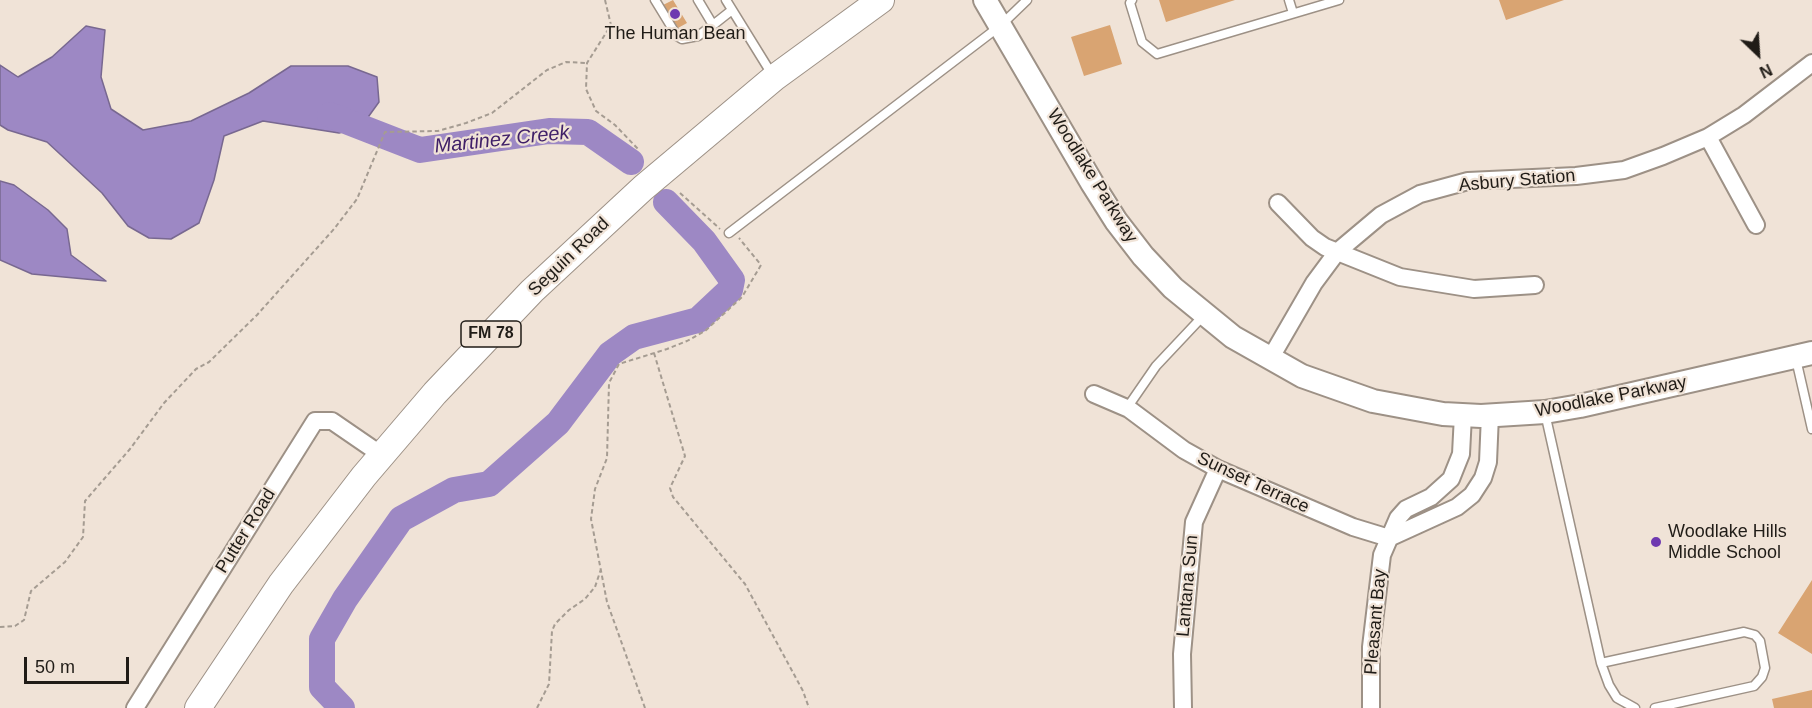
<!DOCTYPE html>
<html>
<head>
<meta charset="utf-8">
<style>
	body { margin:0 }
	#map { position:relative; width:1812px; height:708px; overflow:hidden; background:#f0e3d7; font-family:Arial,sans-serif }
	canvas { display:block }
	.north { position:absolute; left:1728px; top:24px; width:60px; height:60px; -webkit-text-stroke:4px #f0e3d7; paint-order:stroke; rotate:155deg; font-size:16px; font-weight:700; line-height:24px; text-align:center; color:#201c17 }
	.north::after { content:''; display:block; margin:auto; width:21px; height:27px; background:#201c17; clip-path:polygon(50% 0,100% 100%,50% 72%,0 100%) }
	.scale { position:absolute; left:24px; top:657px; width:105px; height:27px; box-sizing:border-box; border:3px solid #201c17; border-top:0; padding-left:8px; font-size:18px; line-height:21px; white-space:nowrap; color:#201c17; -webkit-text-stroke:4px #f0e3d7; paint-order:stroke }
</style>
</head>
<body>
<div id="map">
<canvas width="1812" height="708"></canvas>
<div class="north">N</div>
<div class="scale">50 m</div>
</div>
<script>
const ctx = document.querySelector('canvas').getContext('2d');
ctx.lineJoin = 'round';
function fillPath(path, color) {
  ctx.fillStyle = color;
  ctx.fill(path, 'evenodd');
}
function poly(rows) {
  const path = new Path2D();
  for (const r of rows) {
    path.moveTo(r[0], r[1]);
    for (let i = 2; i < r.length; i += 2) path.lineTo(r[i], r[i + 1]);
  }
  return path;
}
function stroke(path, color, width, dash) {
  ctx.strokeStyle = color;
  ctx.lineWidth = width;
  ctx.lineCap = dash ? 'butt' : 'round';
  ctx.setLineDash(dash || []);
  ctx.stroke(path);
}
function drawText(font, color, halo, rows, align = 'center') {
  ctx.font = font + ' Arial,sans-serif';
  ctx.lineWidth = 4.5;
  ctx.setLineDash([]);
  ctx.textBaseline = 'middle';
  ctx.strokeStyle = halo;
  ctx.fillStyle = color;
  for (const [text, x, y, turn = 0] of rows) {
    ctx.save();
    ctx.translate(x, y);
    ctx.rotate((+turn || 0) * Math.PI / 180);
    ctx.textAlign = isNaN(turn) ? turn : align;
    if (halo) ctx.strokeText(text, 0, 0);
    ctx.fillText(text, 0, 0);
    ctx.restore();
  }
}
const water = poly([
	[86,26,105,30,101,77,111,109,143,130,191,121,249,93,291,66,348,66,377,77,379,102,361,127,339,133,263,121,224,136,214,180,199,223,171,239,149,238,128,226,102,193,47,142,8,130,0,125,0,65,18,77,52,57,86,26],
	[0,181,14,185,48,210,67,229,71,255,106,281,32,274,0,260,0,181]
]);
fillPath(water, '#9d88c4');
stroke(water, '#786890', 1.5);
stroke(poly([
	[330,115,420,150,549,131,588,132,631,162],
	[342,708,322,687,322,639,345,599,401,519,454,490,489,484,558,423,610,354,634,337,698,320,730,290,732,280,704,241,666,202]
]), '#9d88c4', 26);
fillPath(poly([
	[673,0,687,23,678,28,663,5],
	[1159,0,1235,0,1166,22],
	[1499,0,1564,0,1506,20],
	[1110,25,1122,64,1084,76,1071,37],
	[1812,580,1812,654,1778,633],
	[1812,690,1812,708,1774,708,1772,699]
]), '#d9a472');
const lane = poly([
	[655,0,677,36,682,39,698,36,713,25],
	[698,0,713,25,732,10],
	[726,0,773,76],
	[1132,0,1130,3,1142,42,1157,54,1339,0],
	[1289,0,1293,13],
	[729,233,1000,26,1027,0],
	[1796,359,1812,429],
	[1127,408,1156,366,1204,315],
	[1545,413,1601,663,1609,685,1617,698,1635,708],
	[1601,663,1744,632,1755,635,1760,641,1765,668,1762,677,1754,686,1655,708]
]);
const street = poly([
	[1708,137,1756,225],
	[1278,203,1312,238,1325,247,1400,277,1474,289,1535,285],
	[1270,359,1314,283,1337,252,1381,215,1420,194,1468,181,1576,176,1624,170,1663,156,1708,137,1744,115,1812,63],
	[1094,394,1129,409,1184,450,1218,469,1353,527,1389,538],
	[1389,538,1457,507,1472,495,1483,478,1488,462,1490,415],
	[135,708,315,421,332,421,383,456],
	[1183,708,1182,654,1194,522,1218,469],
	[1371,708,1371,647,1382,555,1398,518,1406,509,1431,497,1451,479,1461,454,1463,415]
]);
const secondary = poly([
	[985,0,1092,183,1116,221,1143,256,1173,288,1233,337,1302,376,1373,401,1443,414,1481,416,1545,412,1580,406,1812,353]
]);
const primary = poly([
	[198,708,281,584,364,476,435,393,532,291,643,188,774,78,881,0]
]);
stroke(lane, '#9d9186', 11);
stroke(street, '#9d9186', 20);
stroke(secondary, '#9d9186', 26);
stroke(primary, '#9d9186', 28);
stroke(poly([
	[605,0,611,25,587,63,586,89,596,111,615,125,639,150],
	[680,193,720,229],
	[654,353,685,456,670,488,673,497,745,584,803,691,809,708],
	[0,627,15,626,24,620,31,591,65,562,83,537,85,501,130,449,164,403,196,369,209,362,257,315,334,229,357,199,385,132,438,131,466,123,492,113,547,70,566,62,587,63],
	[537,708,549,684,552,631,555,624,569,610,585,599,595,587,601,569],
	[645,708,607,602,591,519,595,489,607,458,609,383,619,364,667,349,687,341,705,331,742,297,761,265,739,238]
]), '#a59c92', 2, [4.5, 3]);
stroke(lane, '#fff', 8);
stroke(street, '#fff', 16);
stroke(secondary, '#fff', 22);
stroke(primary, '#fff', 26);
for (const [x, y, r, color] of [
	[675,14,6,"#6e39b0"],
	[1656,542,6,"#6e39b0"]
]) {
  const dot = new Path2D();
  dot.arc(x, y, r, 0, 2 * Math.PI);
  ctx.fillStyle = color;
  ctx.fill(dot);
  stroke(dot, '#f0e3d7', 2);
}
for (const [x, y, w] of [
	[491,334,60]
]) {
  const box = new Path2D();
  box.roundRect(x - w / 2, y - 13, w, 26, 4.5);
  ctx.fillStyle = '#f0e3d7';
  ctx.fill(box);
  stroke(box, '#201c17', 1.5);
}
drawText('bold 16px', '#201c17', null, [
	["FM 78",491,334]
]);
drawText('18px', '#201c17', '#f0e3d7', [
	["The Human Bean",675,34],
	["Woodlake Hills",1668,532,"left"],
	["Middle School",1668,553,"left"]
]);
drawText('18px', '#201c17', '#f0e3d7', [
	["Woodlake Parkway",1092,176,58],
	["Asbury Station",1517,181,-5],
	["Seguin Road",569,257,-44],
	["Woodlake Parkway",1611,397,-11],
	["Sunset Terrace",1253,483,25],
	["Putter Road",246,531,-58],
	["Lantana Sun",1188,586,-85],
	["Pleasant Bay",1376,622,-85]
]);
drawText('italic 20px', '#402068', '#f0e3d7', [
	["Martinez Creek",502,140,-6]
]);
</script>
</body>
</html>
